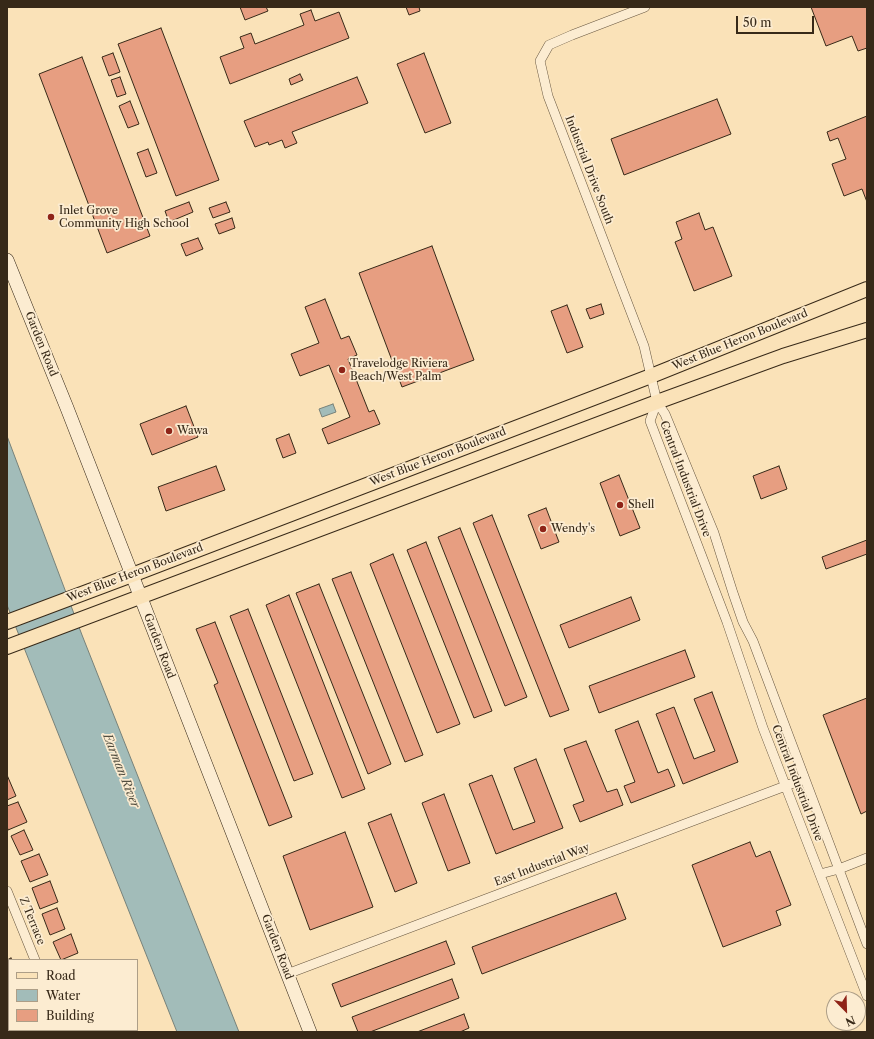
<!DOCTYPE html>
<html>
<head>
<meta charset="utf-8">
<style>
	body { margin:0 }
	#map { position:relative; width:874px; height:1039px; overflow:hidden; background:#fae2b8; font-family:"Libre Caslon Text",serif }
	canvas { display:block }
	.frame { position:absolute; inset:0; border:8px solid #372918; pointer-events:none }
	.legend { position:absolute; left:8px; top:959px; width:130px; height:72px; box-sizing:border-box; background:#fcecd1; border:1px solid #ad9e87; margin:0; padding:5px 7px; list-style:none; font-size:12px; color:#372918 }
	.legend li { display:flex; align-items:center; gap:8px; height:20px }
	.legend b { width:20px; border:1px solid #ad9e87 }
	.north { position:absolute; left:826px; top:991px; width:40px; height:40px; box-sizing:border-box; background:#fcecd1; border:1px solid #ad9e87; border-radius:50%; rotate:157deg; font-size:11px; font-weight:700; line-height:16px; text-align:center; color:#372918 }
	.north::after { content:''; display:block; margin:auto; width:14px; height:18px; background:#8f2418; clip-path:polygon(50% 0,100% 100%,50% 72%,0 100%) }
	.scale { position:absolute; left:736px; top:16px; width:78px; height:18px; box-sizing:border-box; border:2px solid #372918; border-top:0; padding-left:5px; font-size:12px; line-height:14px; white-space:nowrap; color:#372918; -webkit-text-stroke:3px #fcecd1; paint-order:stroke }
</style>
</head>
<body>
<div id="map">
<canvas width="874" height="1039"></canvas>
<div class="frame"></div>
<ul class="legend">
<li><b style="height:5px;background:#fae2b8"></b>Road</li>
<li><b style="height:11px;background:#a2bcb9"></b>Water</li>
<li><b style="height:11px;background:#e79e81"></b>Building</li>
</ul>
<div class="north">N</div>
<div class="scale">50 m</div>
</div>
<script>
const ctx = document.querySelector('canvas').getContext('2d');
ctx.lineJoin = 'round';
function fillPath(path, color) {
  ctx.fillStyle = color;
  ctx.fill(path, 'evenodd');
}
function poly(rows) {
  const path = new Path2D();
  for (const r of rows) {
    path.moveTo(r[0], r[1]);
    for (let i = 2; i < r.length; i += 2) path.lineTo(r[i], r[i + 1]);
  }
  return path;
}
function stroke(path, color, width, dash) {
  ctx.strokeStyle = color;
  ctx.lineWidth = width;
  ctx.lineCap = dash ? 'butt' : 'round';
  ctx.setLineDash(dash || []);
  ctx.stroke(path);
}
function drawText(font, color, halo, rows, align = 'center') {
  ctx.font = font + ' "Libre Caslon Text",serif';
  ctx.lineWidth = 3.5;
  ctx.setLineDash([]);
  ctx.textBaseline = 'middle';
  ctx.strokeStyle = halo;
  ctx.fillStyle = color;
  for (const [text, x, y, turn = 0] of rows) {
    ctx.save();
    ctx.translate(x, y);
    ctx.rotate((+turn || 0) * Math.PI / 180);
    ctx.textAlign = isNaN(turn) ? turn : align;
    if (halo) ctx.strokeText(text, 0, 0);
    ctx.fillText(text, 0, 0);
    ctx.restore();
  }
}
const water = poly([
	[333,404,336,412,322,417,319,409,333,404],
	[7,436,82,635,239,1032,177,1032,7,605,7,436]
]);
fillPath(water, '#a2bcb9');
stroke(water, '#778179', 1);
const building = poly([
	[240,7,266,7,268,11,245,20,240,7],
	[406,7,419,7,420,11,409,15,406,7],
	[811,7,867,7,867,48,858,51,852,36,826,46,811,7],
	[311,10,315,21,339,12,349,38,230,84,220,57,244,48,240,37,251,33,255,44,304,25,300,14,311,10],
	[161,28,219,180,176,196,118,44,161,28],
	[113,53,120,72,109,76,102,57,113,53],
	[424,53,451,123,425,133,397,64,424,53],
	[82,57,150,236,107,253,39,74,82,57],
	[300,74,303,80,291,85,289,79,300,74],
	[120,77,126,94,117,97,111,80,120,77],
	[357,77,368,103,292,132,297,143,285,148,282,140,269,145,268,142,255,147,244,121,357,77],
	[717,99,731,134,624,175,611,139,717,99],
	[130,101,139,124,128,128,119,106,130,101],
	[867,116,867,202,862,189,844,196,832,164,846,159,838,138,830,141,827,132,867,116],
	[148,149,157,173,146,177,137,153,148,149],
	[189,202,193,212,169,222,165,211,189,202],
	[226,202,230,212,213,218,209,208,226,202],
	[699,213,705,230,713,227,732,276,694,291,675,242,682,239,676,222,699,213],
	[232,218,235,228,219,234,215,224,232,218],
	[198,238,203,249,186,256,181,244,198,238],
	[432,246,474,360,402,387,359,273,432,246],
	[325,299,341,339,349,336,357,355,348,359,369,412,374,410,380,424,328,444,322,429,350,417,329,365,300,376,291,354,319,343,305,307,325,299],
	[601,304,604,314,590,319,586,309,601,304],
	[567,305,583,347,567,353,551,311,567,305],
	[186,406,198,437,152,455,140,424,186,406],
	[289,434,296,453,283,458,276,439,289,434],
	[216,466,225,490,166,511,158,487,216,466],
	[779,466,787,489,761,499,753,476,779,466],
	[619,475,640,528,620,536,600,483,619,475],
	[546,508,559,542,541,549,528,515,546,508],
	[492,515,569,710,550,717,473,523,492,515],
	[460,528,527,697,505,706,438,537,460,528],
	[867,540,867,554,826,569,822,557,867,540],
	[426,542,492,711,474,718,407,550,426,542],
	[393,554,460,724,437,733,370,564,393,554],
	[351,572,423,755,405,762,332,579,351,572],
	[319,584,391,764,368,774,296,593,319,584],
	[289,595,365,789,342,798,266,605,289,595],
	[631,597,640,620,569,648,560,625,631,597],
	[248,609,313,774,294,781,230,616,248,609],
	[215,622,292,817,269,826,214,685,218,683,196,629,215,622],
	[685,650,695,677,599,713,589,686,685,650],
	[712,692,738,762,683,784,656,714,674,707,694,759,715,751,694,699,712,692],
	[867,698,867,811,861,814,823,715,867,698],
	[638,721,658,773,668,769,675,786,631,803,624,786,635,782,615,730,638,721],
	[586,741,607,792,617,789,623,805,580,822,573,805,584,801,564,749,586,741],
	[536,759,563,828,496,854,469,784,492,775,513,830,535,822,514,768,536,759],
	[7,775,16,796,7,800,7,775],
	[444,794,470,863,448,871,422,803,444,794],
	[18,802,27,822,8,830,7,826,7,806,18,802],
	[391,814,417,883,395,892,368,823,391,814],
	[24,830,33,850,20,855,11,836,24,830],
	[345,832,373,907,310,930,283,856,345,832],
	[750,842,756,857,770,851,791,905,776,911,781,925,723,947,692,865,750,842],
	[39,854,48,875,30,882,21,861,39,854],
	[50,881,58,902,40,909,32,888,50,881],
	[616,893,626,919,482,974,472,947,616,893],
	[57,908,65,929,50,935,42,914,57,908],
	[71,934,78,953,61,960,53,942,71,934],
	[446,941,455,964,341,1007,332,984,446,941],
	[11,958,12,960,9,960,9,980,7,981,7,960,11,958],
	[452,979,459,998,370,1032,358,1032,352,1017,452,979],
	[9,989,9,1020,8,1020,7,1017,7,990,9,989],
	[464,1014,469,1028,460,1032,417,1032,464,1014],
	[12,1030,35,1030,36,1032,13,1032,12,1030],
	[88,1030,102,1030,97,1032,89,1032,88,1030]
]);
fillPath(building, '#e79e81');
stroke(building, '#372918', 1);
const street = poly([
	[645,7,572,35,549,45,540,61,548,96,644,346,657,402,665,414,714,533,733,593,743,622,753,641,867,944],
	[657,402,650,421,727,622,763,728,867,996],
	[820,874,839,869,867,858],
	[7,891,35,960],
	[287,974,804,779],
	[62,1030,63,1032]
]);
const secondary = poly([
	[7,260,67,408,310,1032]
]);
const primary = poly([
	[7,622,132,575,651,376,867,289],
	[7,647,657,402,783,356,867,330]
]);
stroke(street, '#685740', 10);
stroke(secondary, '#372918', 14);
stroke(primary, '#372918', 16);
stroke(street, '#fcecd1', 9);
stroke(secondary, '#fcecd1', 13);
stroke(primary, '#fae2b8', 14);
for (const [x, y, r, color] of [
	[51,217,4,"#8f2418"],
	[342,370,4,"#8f2418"],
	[169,431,4,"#8f2418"],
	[620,505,4,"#8f2418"],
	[543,529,4,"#8f2418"]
]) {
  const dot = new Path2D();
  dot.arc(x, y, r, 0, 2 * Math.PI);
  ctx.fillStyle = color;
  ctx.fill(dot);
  stroke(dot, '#fcecd1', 1.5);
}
drawText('11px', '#372918', '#fcecd1', [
	["Industrial Drive South",589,170,69],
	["West Blue Heron Boulevard",740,340,-22],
	["Garden Road",41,344,68],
	["West Blue Heron Boulevard",438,457,-21],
	["Central Industrial Drive",685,479,69],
	["West Blue Heron Boulevard",135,573,-21],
	["Garden Road",159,646,69],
	["Central Industrial Drive",797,783,69],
	["East Industrial Way",542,865,-21],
	["Z Terrace",32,921,68],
	["Garden Road",277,947,69]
]);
drawText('11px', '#372918', '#fcecd1', [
	["Inlet Grove",59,211],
	["Community High School",59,224],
	["Travelodge Riviera",350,364],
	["Beach/West Palm",350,377],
	["Wawa",177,431],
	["Shell",628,505],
	["Wendy's",551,529]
], 'left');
drawText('italic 12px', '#524e40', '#fcecd1', [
	["Earman River",121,771,68]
]);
</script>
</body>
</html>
